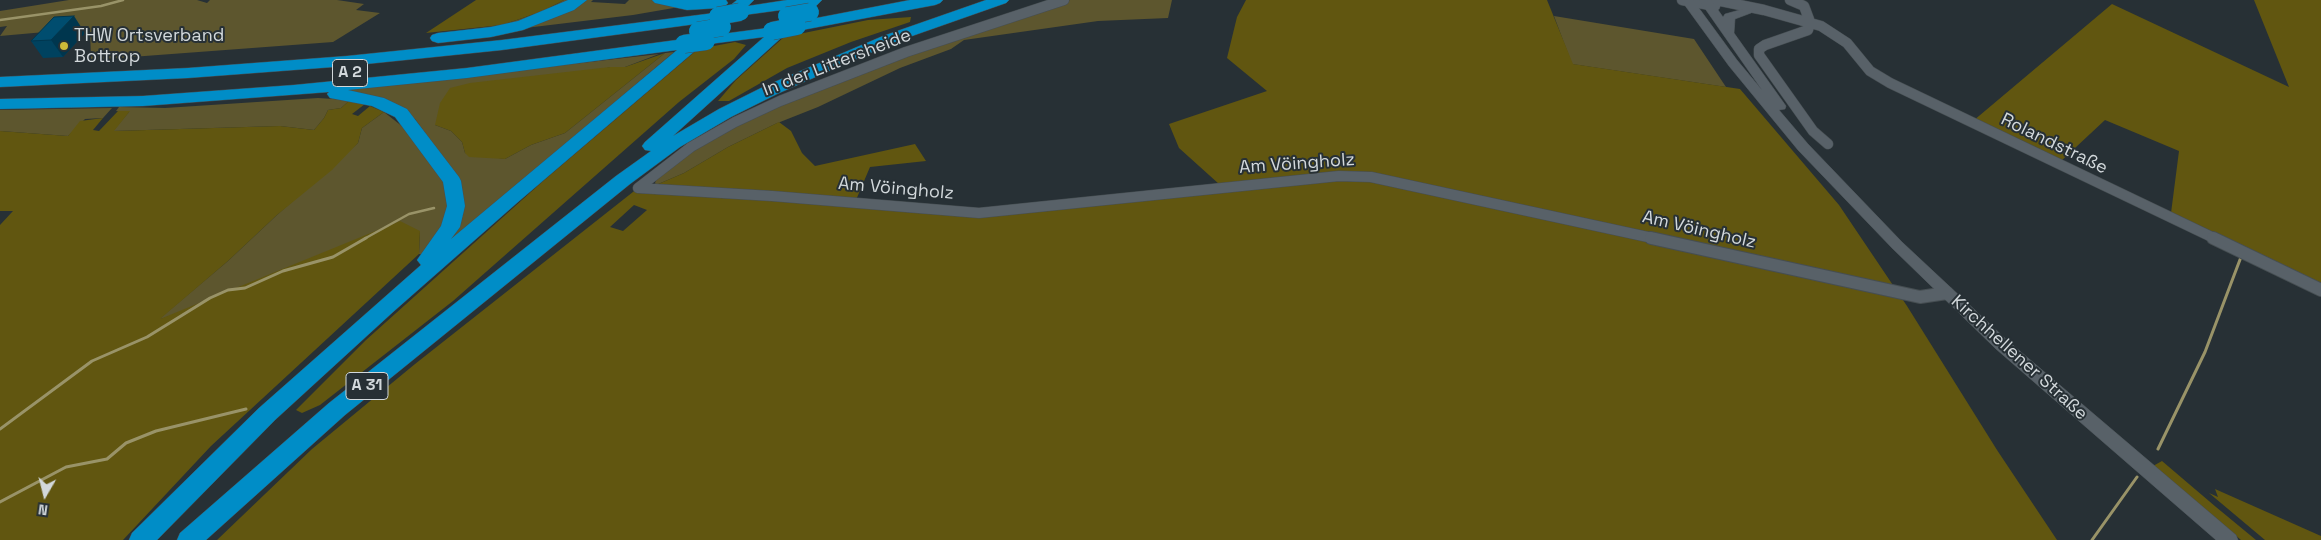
<!DOCTYPE html>
<html>
<head>
<meta charset="utf-8">
<style>
	body { margin:0 }
	#map { position:relative; width:2321px; height:540px; overflow:hidden; background:#273035; font-family:"Space Grotesk",sans-serif }
	canvas { display:block }
	.north { position:absolute; left:20px; top:470px; width:50px; height:50px; -webkit-text-stroke:4px #273035; paint-order:stroke; rotate:188deg; font-size:14px; font-weight:700; line-height:20px; text-align:center; color:#d2d8db }
	.north::after { content:''; display:block; margin:auto; width:18px; height:22px; background:#d2d8db; clip-path:polygon(50% 0,100% 100%,50% 72%,0 100%) }
</style>
</head>
<body>
<div id="map">
<canvas width="2321" height="540"></canvas>
<div class="north">N</div>
</div>
<script>
const ctx = document.querySelector('canvas').getContext('2d');
ctx.lineJoin = 'round';
function fillPath(path, color) {
  ctx.fillStyle = color;
  ctx.fill(path, 'evenodd');
}
function poly(rows) {
  const path = new Path2D();
  for (const r of rows) {
    path.moveTo(r[0], r[1]);
    for (let i = 2; i < r.length; i += 2) path.lineTo(r[i], r[i + 1]);
  }
  return path;
}
function stroke(path, color, width, dash) {
  ctx.strokeStyle = color;
  ctx.lineWidth = width;
  ctx.lineCap = dash ? 'butt' : 'round';
  ctx.setLineDash(dash || []);
  ctx.stroke(path);
}
function drawText(font, color, halo, rows, align = 'center') {
  ctx.font = font + ' "Space Grotesk",sans-serif';
  ctx.lineWidth = 4;
  ctx.setLineDash([]);
  ctx.textBaseline = 'middle';
  ctx.strokeStyle = halo;
  ctx.fillStyle = color;
  for (const [text, x, y, turn = 0] of rows) {
    ctx.save();
    ctx.translate(x, y);
    ctx.rotate((+turn || 0) * Math.PI / 180);
    ctx.textAlign = isNaN(turn) ? turn : align;
    if (halo) ctx.strokeText(text, 0, 0);
    ctx.fillText(text, 0, 0);
    ctx.restore();
  }
}
fillPath(poly([
	[69,0,197,0,207,3,210,0,337,0,364,4,356,10,380,13,333,42,91,60,90,28,0,36,7,26,0,27,0,11],
	[564,0,593,0,591,2,625,4,629,0,720,0,633,15,517,29,473,29,502,25,544,11],
	[1070,0,1172,0,1168,18,1098,21,964,40,951,49,900,68,818,107,775,124,728,147,684,173,656,185,655,183,657,177,687,153,758,113,988,25],
	[1554,16,1694,39,1726,87,1572,64],
	[674,52,445,246,463,216,463,206,453,171,415,119,397,105,383,98,345,90,659,54,625,67,610,67,435,125,451,131,462,142,465,153,505,159,531,145,565,133,665,53],
	[318,98,350,100,341,108,328,110,324,118,314,130,280,126,113,131,129,112,116,111,119,107,165,108],
	[112,108,103,118,85,119,68,136,0,131,0,110],
	[384,112,403,127,444,181,451,204,448,221,426,254,419,254,420,231,158,320,228,261,277,215,358,143,362,128]
]), '#5d562e');
fillPath(poly([
	[476,0,564,0,543,11,502,25,426,33],
	[1246,0,1547,0,1573,64,1740,89,1839,205,1907,306,1997,450,2057,540,217,540,312,449,415,364,638,188,979,213,1219,184,1179,148,1169,124,1267,91,1227,58,1237,17],
	[634,205,647,210,623,231,610,227],
	[2254,0,2321,0,2321,285,2171,213,2179,151,2105,120,2060,162,1973,121,2112,4,2289,87],
	[911,17,910,22,851,42,787,68,729,101,718,101,736,80,784,37,868,20],
	[735,42,746,45,734,59,679,102,453,301,320,405,302,413,296,410,366,340,542,182,698,49],
	[665,53,565,133,531,145,505,159,469,157,465,153,462,142,451,131,435,125,440,103,450,88,470,83,610,67,625,67],
	[350,100,365,104,352,114,358,116,370,106,384,112,362,128,358,143,332,170,277,215,228,261,160,319,400,221,420,231,419,254,211,446,123,540,0,540,0,225,13,211,0,211,0,131,68,136,80,121,103,118,93,130,99,131,118,111,130,111,114,131,280,126,314,130,324,118,328,110,341,108],
	[779,122,791,131,802,153,815,166,915,144,926,161,870,167,856,200,656,185,684,173,728,147],
	[2162,461,2216,507,2256,540,2241,540,2153,466],
	[2215,489,2321,536,2321,540,2265,540,2209,493,2218,497]
]), '#615610');
stroke(poly([
	[0,20,101,6,123,0],
	[364,239,409,214,434,208]
]), '#999368', 2.5);
stroke(poly([
	[0,429,92,361,147,337,210,298,228,290,245,288,283,271,333,257,366,238],
	[2158,449,2205,352,2241,257],
	[0,502,66,467,107,459,126,443,156,431,246,409],
	[2092,540,2137,477]
]), '#999368', 3);
const streetFar1 = poly([
	[1682,0,1715,6],
	[1716,0,1764,10,1821,26,1847,43,1870,71,1890,83,2216,239],
	[1790,0,1804,6,1810,22,1808,30,1765,45,1759,49,1759,55,1813,131,1828,144],
	[638,188,772,196,979,213,1339,176,1371,177,1657,239],
	[638,188,691,147,735,122,780,101,906,52,1064,0]
]);
const street = poly([
	[1651,238,1920,297,1947,293],
	[2213,238,2321,290]
]);
const secondary = poly([
	[1681,0,1693,0,1737,60,1762,90,1699,0,1711,0,1723,17,1725,14,1743,9,1751,9,1753,11,1751,13,1735,19,1734,33,1786,106,1785,109,1779,110,1808,144,1902,242,2008,341,2236,535,2238,540,2216,540,1996,349,1892,248,1798,150,1729,66,1681,0]
]);
const highway = poly([
	[568,0,587,0,574,10,523,30,491,37,438,43,432,41,430,38,432,35,438,33,491,27,518,21,568,0],
	[652,0,726,0,728,3,725,6,720,8,687,10,655,3,652,0],
	[737,0,754,0,748,6,787,0,822,0,801,21,910,0,943,0,940,3,935,5,797,31,791,29,673,136,719,109,765,86,883,36,986,0,1009,0,1006,3,895,42,777,94,731,117,680,147,630,184,345,415,206,540,177,540,180,533,329,403,616,176,651,151,645,150,642,146,645,142,764,37,702,45,518,202,393,312,275,420,157,540,129,540,132,533,259,408,421,265,417,260,441,226,447,206,443,182,395,117,372,106,330,98,327,94,329,92,143,106,0,109,0,99,143,96,294,85,467,68,684,39,688,40,711,22,502,50,347,66,188,78,0,87,0,77,188,68,347,56,502,40,722,12,737,0],
	[796,8,775,27,714,35,737,16,796,8],
	[677,50,451,239,460,227,465,206,461,181,459,177,407,109,384,98,348,90,467,78,677,50]
]);
stroke(streetFar1, '#464e52', 11);
stroke(street, '#464e52', 14);
stroke(secondary, '#464e52', 1);
stroke(highway, '#464e52', 1);
stroke(streetFar1, '#586168', 10);
stroke(street, '#586168', 12);
fillPath(secondary, '#586168');
fillPath(highway, '#008dc7');
const highwayBridge = poly([
	[718,16,740,12],
	[787,16,810,12],
	[698,31,722,27],
	[772,31,797,26],
	[684,44,706,41]
]);
stroke(highwayBridge, '#464e52', 19, []);
stroke(highwayBridge, '#008dc7', 18);
fillPath(poly([
	[85,33,63,57,43,58,31,41]
]), '#00425f');
fillPath(poly([
	[74,16,85,33,63,57,51,40]
]), '#00364e');
const building = poly([
	[74,16,51,40,31,41,54,17,74,16]
]);
fillPath(building, '#004d6f');
stroke(building, '#00364e', 1);
for (const [x, y, r, color] of [
	[64,46,5,"#ceb938"]
]) {
  const dot = new Path2D();
  dot.arc(x, y, r, 0, 2 * Math.PI);
  ctx.fillStyle = color;
  ctx.fill(dot);
  stroke(dot, '#273035', 2);
}
for (const [x, y, w] of [
	[350,73,35],
	[367,386,42]
]) {
  const box = new Path2D();
  box.roundRect(x - w / 2, y - 13.5, w, 27, 4);
  ctx.fillStyle = '#273035';
  ctx.fill(box);
  stroke(box, '#d2d8db', 1);
}
drawText('bold 16px', '#d2d8db', null, [
	["A 2",350,73],
	["A 31",367,386]
]);
drawText('18px', '#d2d8db', '#273035', [
	["THW Ortsverband",74,36],
	["Bottrop",74,57]
], 'left');
drawText('18px', '#d2d8db', '#273035', [
	["In der Littersheide",837,63,-21],
	["Rolandstraße",2054,144,26],
	["Am Vöingholz",1297,164,-4],
	["Am Vöingholz",896,189,5],
	["Am Vöingholz",1699,230,13],
	["Kirchhellener Straße",2019,358,42]
]);
</script>
</body>
</html>
